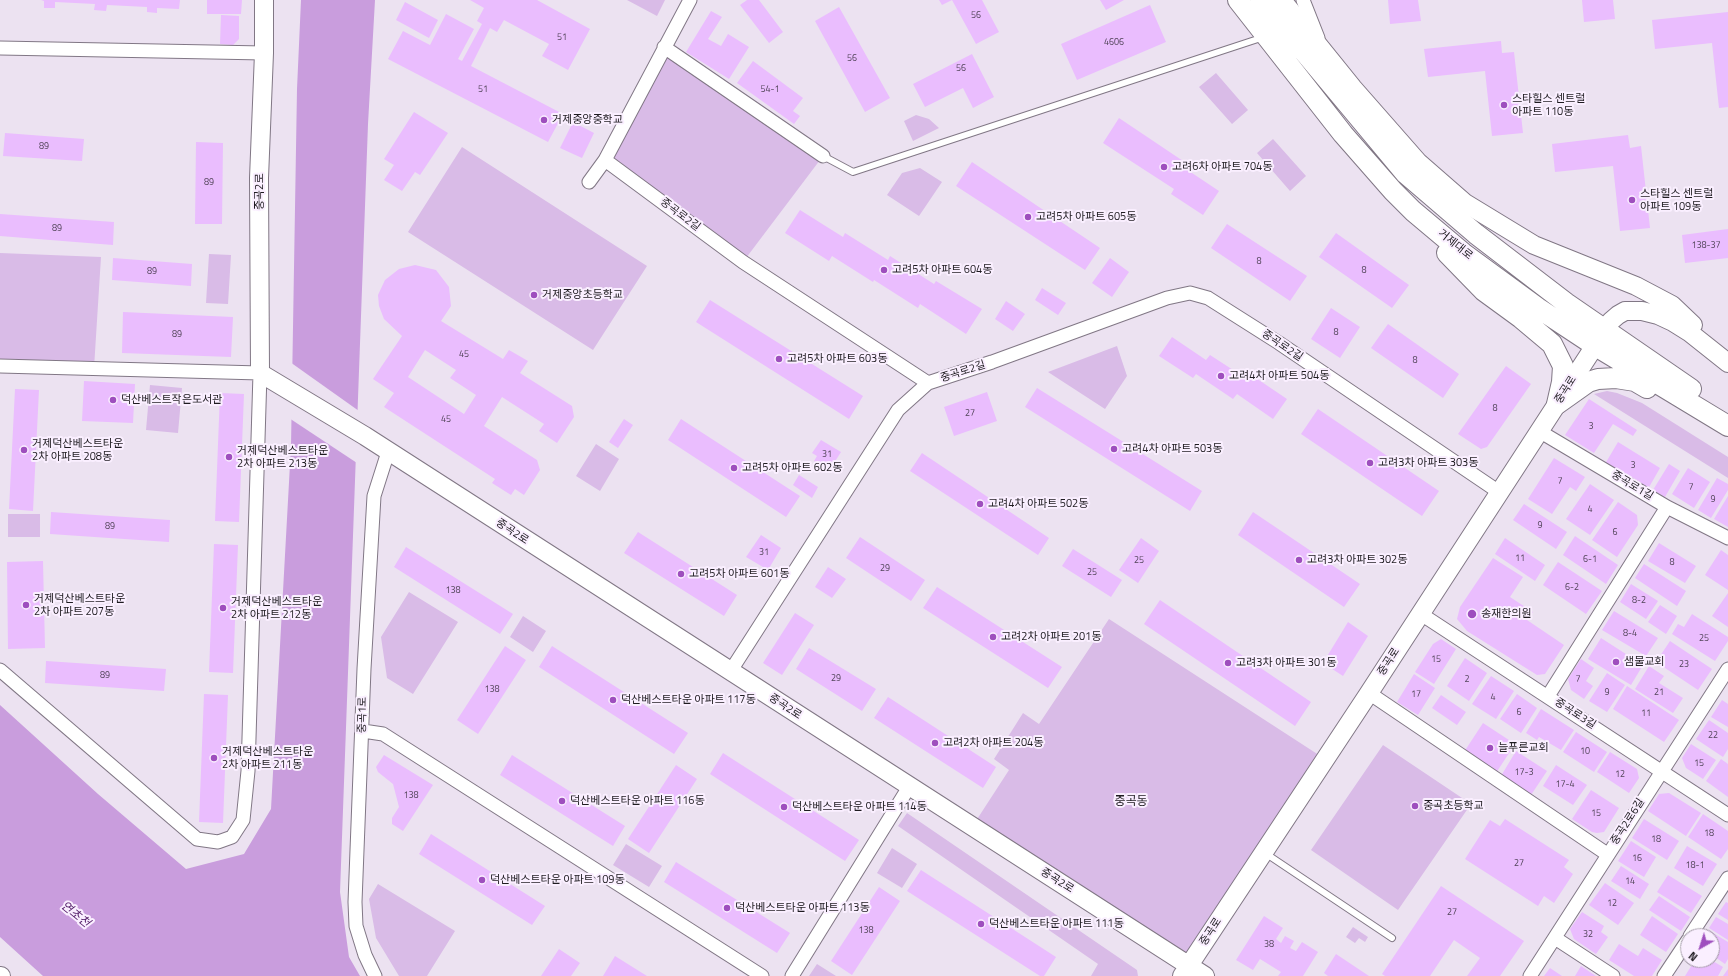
<!DOCTYPE html>
<html>
<head>
<meta charset="utf-8">
<style>
	body { margin:0 }
	#map { position:relative; width:1728px; height:976px; overflow:hidden; background:#ece2f1; font-family:"Titillium Web",sans-serif }
	canvas { display:block }
	.north { position:absolute; left:1680px; top:928px; width:40px; height:40px; box-sizing:border-box; background:#faefff; border:1px solid #a29aa6; border-radius:50%; rotate:219deg; font-size:11px; font-weight:700; line-height:16px; text-align:center; color:#1e1b20 }
	.north::after { content:''; display:block; margin:auto; width:14px; height:18px; background:#9e4ebe; clip-path:polygon(50% 0,100% 100%,50% 72%,0 100%) }
</style>
</head>
<body>
<div id="map">
<canvas width="1728" height="976"></canvas>
<div class="north">N</div>
</div>
<script>
const ctx = document.querySelector('canvas').getContext('2d');
ctx.lineJoin = 'round';
function fillPath(path, color) {
  ctx.fillStyle = color;
  ctx.fill(path, 'evenodd');
}
function poly(rows) {
  const path = new Path2D();
  for (const r of rows) {
    path.moveTo(r[0], r[1]);
    for (let i = 2; i < r.length; i += 2) path.lineTo(r[i], r[i + 1]);
  }
  return path;
}
function stroke(path, color, width, dash) {
  ctx.strokeStyle = color;
  ctx.lineWidth = width;
  ctx.lineCap = dash ? 'butt' : 'round';
  ctx.setLineDash(dash || []);
  ctx.stroke(path);
}
function drawText(font, color, halo, rows, align = 'center') {
  ctx.font = font + ' "Titillium Web","Noto Sans KR",sans-serif';
  ctx.lineWidth = 4;
  ctx.setLineDash([]);
  ctx.textBaseline = 'middle';
  ctx.strokeStyle = halo;
  ctx.fillStyle = color;
  for (const [text, x, y, turn = 0] of rows) {
    ctx.save();
    ctx.translate(x, y);
    ctx.rotate((+turn || 0) * Math.PI / 180);
    ctx.textAlign = isNaN(turn) ? turn : align;
    if (halo) ctx.strokeText(text, 0, 0);
    ctx.fillText(text, 0, 0);
    ctx.restore();
  }
}
fillPath(poly([
	[627,0,665,0,657,16],
	[664,47,823,156,743,262,605,160],
	[1216,73,1248,110,1232,124,1199,87],
	[916,115,929,119,939,128,913,141,904,121],
	[1273,139,1306,176,1290,191,1257,153],
	[462,147,647,266,593,350,408,232],
	[920,168,942,182,919,216,887,195,902,173],
	[0,253,101,257,94,368,0,366],
	[209,254,231,255,228,304,206,303],
	[1117,346,1127,376,1105,409,1048,372],
	[150,385,182,388,178,433,146,430],
	[1607,391,1617,393,1642,403,1728,457,1728,478,1594,394],
	[596,444,619,459,600,491,576,476],
	[8,514,40,514,40,537,8,537],
	[409,592,458,622,413,694,387,678,381,637],
	[523,616,546,631,533,652,510,637],
	[1109,619,1325,759,1189,965,972,827,1009,770,994,759,1023,713,1039,724],
	[1383,745,1471,804,1398,910,1311,850],
	[907,813,1137,970,1138,976,1091,976,1098,964,898,826],
	[626,844,662,866,649,887,613,865],
	[892,848,917,864,902,888,877,873],
	[378,884,455,931,427,976,399,976,376,938,369,899],
	[1353,927,1368,937,1365,942,1359,938,1355,943,1346,937],
	[817,964,836,976,809,976]
]), '#d9bbe7');
fillPath(poly([
	[301,0,375,0,368,124,340,892,349,957,360,976,43,976,0,937,0,705,98,794,186,869,244,854,271,809,291,446,297,89]
]), '#c99ddd');
fillPath(poly([
	[290,362,359,411,357,463,289,418]
]), '#ece2f1');
fillPath(poly([
	[41,0,180,0,179,9,157,8,157,13,147,12,147,7,107,5,106,11,94,10,95,4,55,2,55,8,44,8,44,1],
	[207,0,242,0,241,14,207,14],
	[470,0,537,0,590,29,568,70,542,56,549,44,504,20,497,32,490,28,471,66,563,114,548,142,388,59,403,31,430,45,446,14,474,29,458,59,462,61,482,24,477,21,484,8],
	[747,0,759,0,783,32,769,43,740,5],
	[939,0,952,0,942,5],
	[952,0,982,0,999,32,976,44],
	[1100,0,1124,0,1106,10],
	[1388,0,1418,0,1421,21,1390,24],
	[1582,0,1613,0,1615,19,1584,22],
	[405,2,438,20,429,38,396,20],
	[1150,5,1166,42,1077,80,1061,44],
	[839,7,890,98,865,112,815,21],
	[711,11,722,17,708,39,721,46,728,34,749,47,729,79,686,52],
	[1728,12,1728,107,1719,108,1712,43,1655,49,1652,20],
	[221,15,239,16,239,39,233,45,220,44],
	[1501,41,1502,53,1514,52,1523,133,1492,136,1485,71,1428,77,1424,49],
	[972,54,994,97,973,108,963,88,925,107,913,84],
	[753,61,803,98,793,111,800,116,794,124,737,83],
	[414,112,448,133,420,175,415,172,402,191,384,180,394,165,384,159],
	[1119,118,1189,165,1186,169,1219,191,1203,215,1171,194,1174,189,1103,143],
	[573,122,594,133,582,158,560,148],
	[5,133,84,139,82,161,3,156],
	[1628,135,1630,148,1641,146,1650,228,1620,231,1613,166,1555,172,1552,144],
	[196,142,223,143,222,224,195,224],
	[972,162,1100,248,1085,270,956,186],
	[800,210,843,237,845,233,888,260,890,256,934,284,936,281,982,309,966,334,920,304,918,308,874,280,873,282,832,256,829,261,785,233],
	[0,214,114,222,113,245,0,236],
	[1227,224,1307,276,1290,301,1211,248],
	[1728,229,1728,258,1685,263,1682,235],
	[1336,233,1409,285,1392,308,1319,257],
	[113,258,192,264,191,286,112,280],
	[1110,258,1129,272,1112,297,1092,283],
	[415,265,436,270,449,287,451,306,441,321,503,359,509,350,528,361,520,373,572,406,574,417,557,443,539,431,544,424,502,397,484,426,537,460,540,470,524,495,515,489,511,495,492,483,495,479,384,407,394,393,373,379,402,336,384,319,379,306,378,295,385,280,399,269],
	[425,350,456,370,450,378,476,395,464,414,408,377],
	[1042,288,1066,303,1058,315,1035,300],
	[710,300,863,396,849,419,696,322],
	[1006,301,1025,314,1013,331,995,319],
	[1331,308,1360,327,1340,358,1311,339],
	[123,312,233,317,231,357,122,353],
	[1388,324,1459,374,1443,398,1371,348],
	[1172,337,1206,360,1210,355,1247,379,1250,374,1287,399,1273,419,1237,394,1233,399,1196,374,1193,378,1159,356],
	[1506,366,1531,384,1487,447,1481,449,1458,434],
	[84,381,135,384,133,423,82,421],
	[1037,388,1202,491,1190,511,1025,407],
	[15,389,39,390,33,511,9,509],
	[987,392,997,421,954,436,944,407],
	[220,393,244,394,239,522,215,521],
	[1589,399,1637,430,1633,436,1613,424,1594,453,1565,435],
	[1318,409,1439,491,1422,516,1301,434],
	[624,419,633,425,618,448,609,442],
	[681,419,800,496,786,517,668,440],
	[821,440,841,452,829,471,814,461,817,456,812,453],
	[1618,442,1660,468,1648,489,1605,464],
	[922,453,1049,538,1038,555,910,471],
	[1554,458,1585,477,1576,491,1570,487,1552,514,1528,499],
	[1669,464,1680,471,1665,497,1653,490],
	[1688,468,1710,482,1694,508,1672,494],
	[799,475,818,487,812,498,793,485],
	[1717,478,1728,484,1728,490,1711,518,1698,510],
	[1590,484,1614,500,1590,535,1566,519],
	[1728,496,1728,527,1714,519],
	[1618,502,1637,515,1638,525,1617,557,1592,540],
	[1524,504,1567,532,1556,549,1513,520],
	[51,512,170,520,169,542,50,534],
	[1253,512,1360,584,1344,607,1238,535],
	[638,532,737,595,724,616,624,553],
	[761,535,781,548,768,570,746,557],
	[1575,536,1618,565,1606,584,1563,555],
	[860,537,925,580,911,601,846,558],
	[1141,538,1159,551,1138,583,1119,570],
	[1505,538,1545,565,1535,581,1495,554],
	[1659,543,1696,566,1685,583,1648,561],
	[214,544,238,545,233,673,209,672],
	[406,547,513,614,500,634,394,567],
	[1073,549,1122,580,1111,597,1062,566],
	[1721,550,1728,555,1728,590,1705,575],
	[1493,558,1523,577,1510,597,1533,612,1527,620,1564,645,1545,674,1537,675,1467,631,1457,619,1460,607],
	[43,561,45,648,8,649,7,562],
	[1558,562,1602,591,1586,614,1543,585],
	[1644,564,1686,591,1677,606,1635,578],
	[828,567,846,579,832,598,815,587],
	[1631,584,1658,601,1646,619,1620,602],
	[937,587,1062,667,1048,688,923,608],
	[1728,593,1728,627,1712,616],
	[1160,600,1311,702,1295,726,1144,624],
	[1660,605,1677,616,1666,634,1648,622],
	[1614,611,1658,638,1646,656,1602,630],
	[795,613,814,625,782,675,763,663],
	[1692,614,1728,637,1728,641,1715,661,1672,634,1678,624,1684,627],
	[1348,622,1368,636,1343,676,1323,663],
	[1601,638,1643,665,1631,685,1588,659],
	[1441,639,1456,649,1434,684,1415,672,1433,644],
	[1670,641,1712,669,1698,690,1656,662],
	[505,646,526,660,478,734,457,720],
	[552,646,688,733,674,754,539,667],
	[809,648,876,689,862,711,796,669],
	[1465,658,1487,673,1469,701,1447,686],
	[1581,659,1594,668,1586,681,1593,686,1584,699,1571,690,1568,679],
	[46,661,166,669,164,691,45,683],
	[1649,666,1664,676,1659,683,1683,698,1673,713,1635,689],
	[1607,673,1625,685,1607,712,1589,701],
	[1414,674,1435,688,1418,715,1397,702],
	[1491,676,1514,691,1496,719,1472,704],
	[1627,686,1679,720,1664,742,1613,709],
	[204,694,228,695,223,823,199,822],
	[1517,694,1537,708,1521,733,1500,719],
	[1441,695,1466,712,1457,725,1432,708],
	[888,697,996,767,983,788,874,718],
	[1722,700,1728,704,1728,727,1711,717],
	[1541,709,1574,730,1561,750,1539,737,1537,740,1526,733],
	[1709,720,1728,733,1728,749,1723,757,1696,739],
	[1483,723,1515,744,1496,773,1464,752],
	[1576,732,1607,752,1594,772,1563,752],
	[1691,744,1716,760,1703,779,1686,768,1682,758],
	[1516,751,1547,771,1531,795,1501,776],
	[1610,752,1637,769,1639,778,1629,793,1597,772],
	[723,753,859,840,845,861,710,774],
	[384,755,433,785,403,831,392,824,392,818,399,807,393,784,378,772,376,767],
	[512,755,625,826,613,846,500,775],
	[1721,759,1728,764,1728,797,1706,781],
	[676,765,697,779,649,853,628,839],
	[1556,765,1587,785,1573,805,1543,786],
	[1591,790,1619,808,1604,832,1597,833,1592,832,1572,819],
	[1669,793,1701,813,1686,836,1648,811,1659,794],
	[1703,814,1728,831,1728,849,1721,859,1688,837],
	[1505,819,1569,860,1564,867,1573,874,1554,903,1544,896,1538,906,1465,859,1490,820,1500,826],
	[1644,819,1679,841,1667,860,1632,838],
	[431,834,545,906,532,925,419,854],
	[1631,841,1656,857,1644,877,1618,861],
	[1687,846,1717,864,1703,886,1674,868],
	[676,862,790,933,777,953,664,882],
	[1621,866,1649,884,1640,899,1611,881],
	[921,870,1056,957,1044,976,1040,976,907,891],
	[1668,875,1702,896,1691,913,1657,892],
	[1605,883,1634,903,1618,925,1589,905],
	[1441,886,1524,941,1500,976,1467,976,1480,958,1454,940,1430,976,1385,976,1382,974],
	[879,887,900,901,852,975,831,961],
	[1659,896,1690,917,1681,931,1649,910],
	[1726,902,1728,903,1728,920,1718,914],
	[1582,912,1604,926,1601,932,1608,937,1596,954,1574,939,1570,929],
	[1264,916,1283,928,1276,939,1281,943,1285,936,1294,941,1290,948,1296,951,1302,942,1318,952,1303,976,1278,976,1281,972,1260,959,1253,970,1236,960],
	[1652,916,1678,934,1666,952,1640,935],
	[1716,917,1728,924,1728,940,1709,928],
	[1708,930,1728,942,1728,959,1725,964,1712,955,1712,936,1704,936],
	[1619,944,1638,956,1643,948,1662,960,1652,976,1634,976,1609,960],
	[559,949,580,963,571,976,541,976],
	[1336,954,1369,976,1328,976,1324,973],
	[615,956,647,976,603,976],
	[1695,960,1711,960,1723,967,1718,976,1685,976],
	[1581,966,1596,976,1575,976],
	[1550,968,1562,976,1544,976],
	[1728,969,1728,976,1723,976]
]), '#eabdfe');
const lane = poly([
	[823,156,853,172,1264,37],
	[1265,853,1392,938]
]);
const street = poly([
	[690,0,605,160,743,262,928,383,992,362,1167,298,1190,293,1208,298,1279,343,1499,492],
	[1303,0,1318,38],
	[664,47,823,156],
	[0,48,264,53],
	[589,182,605,160],
	[0,366,260,373,248,771,243,820,232,837,218,842,197,839,0,670],
	[1539,431,1667,507,1728,538],
	[1421,614,1728,815],
	[730,672,898,410,928,383],
	[1369,693,1607,854],
	[1548,696,1667,507],
	[363,731,383,734,762,976],
	[1690,936,1728,878],
	[1555,938,1613,976],
	[375,976,365,955,356,926,355,902,364,669,374,496,388,452],
	[792,976,909,787],
	[1530,976,1728,669],
	[1664,976,1688,940]
]);
const secondary = poly([
	[264,0,264,53,259,178,260,373,365,436,1205,976],
	[1282,0,1353,88,1418,162,1465,203,1534,245,1636,286,1672,305,1693,325],
	[0,976,1,976],
	[1182,976,1369,693,1611,321,1618,315,1625,311,1642,311,1658,315,1673,322,1689,332,1728,363]
]);
const primary = poly([
	[1238,0,1343,134,1393,191,1413,211,1463,253,1538,308,1594,345,1728,426],
	[1261,0,1406,174,1476,234,1566,303,1691,389],
	[1447,253,1484,291,1521,318,1552,344,1563,366,1562,382,1557,404],
	[1557,404,1588,382,1598,379,1616,378,1635,381,1647,388]
]);
stroke(lane, '#817785', 8);
stroke(street, '#817785', 15);
stroke(secondary, '#817785', 20);
stroke(primary, '#817785', 22);
stroke(lane, '#fff', 6);
stroke(street, '#fff', 13);
stroke(secondary, '#fff', 18);
stroke(primary, '#fff', 20);
for (const [x, y, r, color] of [
	[1504,105,4,"#9e4ebe"],
	[544,120,4,"#9e4ebe"],
	[1164,167,4,"#9e4ebe"],
	[1632,200,4,"#9e4ebe"],
	[1028,217,4,"#9e4ebe"],
	[884,270,4,"#9e4ebe"],
	[534,295,4,"#9e4ebe"],
	[779,359,4,"#9e4ebe"],
	[1221,376,4,"#9e4ebe"],
	[113,400,4,"#9e4ebe"],
	[1114,449,4,"#9e4ebe"],
	[24,450,4,"#9e4ebe"],
	[229,457,4,"#9e4ebe"],
	[1370,463,4,"#9e4ebe"],
	[734,468,4,"#9e4ebe"],
	[980,504,4,"#9e4ebe"],
	[1299,560,4,"#9e4ebe"],
	[681,574,4,"#9e4ebe"],
	[26,605,4,"#9e4ebe"],
	[223,608,4,"#9e4ebe"],
	[1472,614,5,"#9e4ebe"],
	[993,637,4,"#9e4ebe"],
	[1616,662,4,"#9e4ebe"],
	[1228,663,4,"#9e4ebe"],
	[613,700,4,"#9e4ebe"],
	[935,743,4,"#9e4ebe"],
	[1490,748,4,"#9e4ebe"],
	[214,758,4,"#9e4ebe"],
	[562,801,4,"#9e4ebe"],
	[1415,806,4,"#9e4ebe"],
	[784,807,4,"#9e4ebe"],
	[482,880,4,"#9e4ebe"],
	[727,908,4,"#9e4ebe"],
	[981,924,4,"#9e4ebe"]
]) {
  const dot = new Path2D();
  dot.arc(x, y, r, 0, 2 * Math.PI);
  ctx.fillStyle = color;
  ctx.fill(dot);
  stroke(dot, '#faefff', 1.5);
}
drawText('9px', '#514458', null, [
	["56",976,16],
	["51",562,38],
	["4606",1114,43],
	["56",852,59],
	["56",961,69],
	["51",483,90],
	["54-1",770,90],
	["89",44,147],
	["89",209,183],
	["89",57,229],
	["138-37",1706,246],
	["8",1259,262],
	["8",1364,271],
	["89",152,272],
	["8",1336,333],
	["89",177,335],
	["45",464,355],
	["8",1415,361],
	["8",1495,409],
	["27",970,414],
	["45",446,420],
	["3",1591,427],
	["31",827,455],
	["3",1633,466],
	["7",1560,482],
	["7",1691,488],
	["9",1713,500],
	["4",1590,510],
	["9",1540,526],
	["89",110,527],
	["6",1615,533],
	["31",764,553],
	["11",1520,559],
	["6-1",1590,560],
	["25",1139,561],
	["8",1672,563],
	["29",885,569],
	["25",1092,573],
	["6-2",1572,588],
	["138",453,591],
	["8-2",1639,601],
	["8-4",1630,634],
	["25",1704,639],
	["15",1436,660],
	["23",1684,665],
	["89",105,676],
	["29",836,679],
	["2",1467,680],
	["7",1578,680],
	["138",492,690],
	["9",1607,693],
	["21",1659,693],
	["17",1416,695],
	["4",1493,698],
	["6",1519,713],
	["11",1646,714],
	["22",1713,736],
	["10",1585,752],
	["15",1699,764],
	["17-3",1524,773],
	["12",1620,775],
	["17-4",1565,785],
	["138",411,796],
	["15",1596,814],
	["18",1709,834],
	["18",1656,840],
	["16",1637,859],
	["27",1519,864],
	["18-1",1695,866],
	["14",1630,882],
	["12",1612,904],
	["27",1452,913],
	["138",866,931],
	["32",1588,935],
	["38",1269,945]
]);
drawText('11px', '#1e1b20', '#faefff', [
	["스타힐스 센트럴",1512,99],
	["아파트 110동",1512,112],
	["거제중앙중학교",552,120],
	["고려6차 아파트 704동",1172,167],
	["스타힐스 센트럴",1640,194],
	["아파트 109동",1640,207],
	["고려5차 아파트 605동",1036,217],
	["고려5차 아파트 604동",892,270],
	["거제중앙초등학교",542,295],
	["고려5차 아파트 603동",787,359],
	["고려4차 아파트 504동",1229,376],
	["덕산베스트작은도서관",121,400],
	["거제덕산베스트타운",32,444],
	["2차 아파트 208동",32,457],
	["고려4차 아파트 503동",1122,449],
	["거제덕산베스트타운",237,451],
	["2차 아파트 213동",237,464],
	["고려3차 아파트 303동",1378,463],
	["고려5차 아파트 602동",742,468],
	["고려4차 아파트 502동",988,504],
	["고려3차 아파트 302동",1307,560],
	["고려5차 아파트 601동",689,574],
	["거제덕산베스트타운",34,599],
	["2차 아파트 207동",34,612],
	["거제덕산베스트타운",231,602],
	["2차 아파트 212동",231,615],
	["송재한의원",1481,614],
	["고려2차 아파트 201동",1001,637],
	["샘물교회",1624,662],
	["고려3차 아파트 301동",1236,663],
	["덕산베스트타운 아파트 117동",621,700],
	["고려2차 아파트 204동",943,743],
	["늘푸른교회",1498,748],
	["거제덕산베스트타운",222,752],
	["2차 아파트 211동",222,765],
	["덕산베스트타운 아파트 116동",570,801],
	["중곡초등학교",1423,806],
	["덕산베스트타운 아파트 114동",792,807],
	["덕산베스트타운 아파트 109동",490,880],
	["덕산베스트타운 아파트 113동",735,908],
	["덕산베스트타운 아파트 111동",989,924]
], 'left');
drawText('11px', '#1e1b20', '#faefff', [
	["중곡2로",260,192,-90],
	["중곡로2길",680,215,37],
	["거제대로",1455,245,39],
	["중곡로2길",1282,346,34],
	["중곡로2길",963,372,-18],
	["중곡로",1566,390,-58],
	["중곡로1길",1632,486,31],
	["중곡2로",512,532,33],
	["중곡로",1389,662,-57],
	["중곡2로",785,707,33],
	["중곡로3길",1575,714,33],
	["중곡1로",363,715,-89],
	["중곡2로6길",1628,822,-57],
	["중곡2로",1057,881,32],
	["중곡로",1211,932,-57]
]);
drawText('12px', '#1e1b20', '#faefff', [
	["중곡동",1131,802]
]);
drawText('italic 12px', '#56216b', '#faefff', [
	["연초천",75,915,39]
]);
</script>
</body>
</html>
